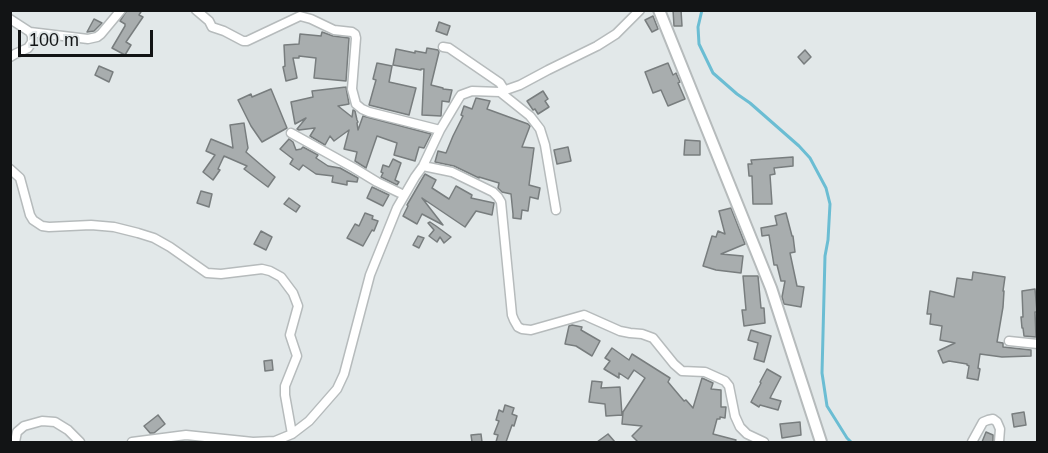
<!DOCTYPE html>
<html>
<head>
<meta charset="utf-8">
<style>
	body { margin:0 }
	#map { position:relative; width:1048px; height:453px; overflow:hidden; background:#e2e8e9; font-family:Helvetica,sans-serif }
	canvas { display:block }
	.frame { position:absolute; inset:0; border:12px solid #121415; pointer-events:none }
	.scale { position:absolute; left:18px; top:30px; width:135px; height:27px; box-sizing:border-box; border:3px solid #121415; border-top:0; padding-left:8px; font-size:18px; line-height:21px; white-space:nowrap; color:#121415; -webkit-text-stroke:4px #e2e8e9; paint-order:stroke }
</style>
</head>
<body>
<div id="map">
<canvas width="1048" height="453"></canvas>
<div class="frame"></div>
<div class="scale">100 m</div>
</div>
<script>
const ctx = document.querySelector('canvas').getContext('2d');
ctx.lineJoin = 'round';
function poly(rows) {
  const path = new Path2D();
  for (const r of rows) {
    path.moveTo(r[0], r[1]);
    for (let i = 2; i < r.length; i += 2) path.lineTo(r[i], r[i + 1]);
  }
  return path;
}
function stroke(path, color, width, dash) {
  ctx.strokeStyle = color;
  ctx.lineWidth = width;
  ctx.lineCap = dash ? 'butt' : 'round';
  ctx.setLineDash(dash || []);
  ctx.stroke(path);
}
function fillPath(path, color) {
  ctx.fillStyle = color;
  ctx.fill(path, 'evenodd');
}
stroke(poly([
	[702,10,698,27,699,44,713,73,737,94,750,103,799,146,810,158,826,188,830,204,828,240,825,256,822,373,827,406,847,438,851,442]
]), '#6bbdd3', 3);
const building = poly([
	[127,10,142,10,139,15,143,17,126,42,131,45,125,55,112,48,125,26,125,24,120,21,127,10],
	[673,10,681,10,682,26,674,26,673,10],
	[653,16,658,29,652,32,645,20,653,16],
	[94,19,102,23,94,31,87,32,94,19],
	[439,22,450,26,447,35,436,31,439,22],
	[322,32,333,36,349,38,346,81,314,78,316,58,299,56,299,58,293,58,297,78,286,81,283,67,285,66,284,45,299,44,300,34,321,36,322,32],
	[427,48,438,50,439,52,431,85,443,88,443,89,452,90,449,102,442,101,441,116,422,115,424,69,421,69,421,70,393,65,396,49,415,53,415,51,426,53,427,48],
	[805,50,811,57,804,64,798,57,805,50],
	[377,63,392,66,389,82,416,88,409,115,369,105,376,80,373,79,377,63],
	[668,63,673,75,676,73,680,82,678,83,685,99,668,106,661,90,653,93,645,72,668,63],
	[99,66,113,72,109,82,95,75,99,66],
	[346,87,349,104,338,106,352,117,353,110,355,111,357,120,358,122,357,123,358,130,363,116,431,134,424,148,419,147,415,161,394,155,397,143,377,136,366,168,355,161,357,152,344,149,349,130,334,141,330,136,325,145,310,136,315,128,299,130,297,129,306,118,295,124,291,102,313,97,312,91,346,87],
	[271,89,287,128,262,142,251,126,238,100,251,94,252,97,271,89],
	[543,91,548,99,545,101,549,107,538,114,535,109,533,110,527,101,543,91],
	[476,98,490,101,487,109,528,124,530,126,522,147,534,148,529,185,540,188,538,199,530,197,528,211,522,210,521,219,513,218,513,214,511,194,502,192,498,188,499,183,479,177,479,178,454,166,435,162,438,151,446,153,453,136,463,116,461,115,464,106,472,109,476,98],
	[244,123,248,148,246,152,275,177,268,187,244,169,247,166,224,156,218,169,220,170,213,180,203,172,215,155,206,151,211,139,233,148,230,125,244,123],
	[289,139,293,142,296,150,301,149,303,147,318,155,316,158,328,166,340,168,358,178,357,182,347,181,347,185,332,182,333,176,316,174,303,165,299,170,290,164,293,159,280,149,289,139],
	[685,140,700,141,700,155,684,155,685,140],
	[568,147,571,161,557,164,554,150,568,147],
	[793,157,793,166,774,168,775,174,770,175,772,204,753,204,752,176,749,176,748,164,752,164,751,160,793,157],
	[393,159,401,163,395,180,399,182,397,185,381,177,383,173,381,172,383,165,389,167,393,159],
	[425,174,436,180,432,188,449,199,456,186,472,195,471,198,494,203,492,215,476,211,465,227,422,198,443,225,422,214,417,224,403,216,408,206,407,205,425,174],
	[372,187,389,195,383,206,367,198,372,187],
	[201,191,212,194,209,207,197,203,201,191],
	[289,198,300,206,296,212,284,204,289,198],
	[731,208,745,244,721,254,743,256,741,273,716,270,703,266,712,236,716,237,718,231,725,234,719,211,731,208],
	[365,213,373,216,372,219,378,221,374,231,372,230,363,246,347,238,355,224,359,226,365,213],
	[786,213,792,236,793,236,795,252,790,253,797,286,804,287,801,307,784,304,782,297,785,281,781,281,777,265,774,265,769,235,762,236,761,228,777,225,775,216,786,213],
	[430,222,436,226,451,237,444,243,440,237,437,242,429,236,434,230,428,223,430,222],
	[261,231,272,237,266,250,254,244,261,231],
	[418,236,424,238,419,248,413,245,418,236],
	[973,272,1005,277,1003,291,1004,291,1003,307,997,342,1003,343,1003,347,1031,350,1031,356,1002,357,980,354,978,368,980,369,978,380,967,378,969,366,967,365,967,364,949,361,943,363,938,351,955,343,940,340,942,326,930,324,931,314,927,314,930,291,954,297,957,278,972,280,973,272],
	[743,276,758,276,761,308,764,308,765,323,744,326,742,310,746,310,743,276],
	[1035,289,1037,312,1035,312,1036,337,1024,336,1023,328,1022,328,1021,317,1023,317,1022,291,1035,289],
	[572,325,582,327,581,330,600,341,592,356,576,346,565,344,569,326,572,325],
	[751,330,771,336,764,362,754,359,758,343,748,340,751,330],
	[612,348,629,360,632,354,670,378,668,382,684,401,686,400,693,408,702,378,713,383,711,389,721,390,721,407,726,407,725,418,720,417,720,419,717,419,713,434,736,440,735,442,638,442,632,436,642,426,622,424,623,412,645,378,634,370,628,379,619,373,619,378,604,369,610,361,605,358,612,348],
	[272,360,273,370,265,371,264,361,272,360],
	[767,369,781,377,770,398,781,401,778,410,760,405,759,407,751,402,761,383,760,382,767,369],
	[592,381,602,382,601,388,620,387,622,415,606,416,605,404,589,402,592,381],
	[505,405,514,408,512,414,517,416,514,426,512,425,506,442,496,442,498,435,494,434,499,421,496,420,499,410,503,412,505,405],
	[1024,412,1026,425,1014,427,1012,414,1024,412],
	[158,415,165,424,154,433,150,433,144,426,158,415],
	[800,422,801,435,782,438,780,424,800,422],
	[986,432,993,435,993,442,982,442,986,432],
	[481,434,482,442,472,442,471,435,481,434],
	[608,434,615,442,597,442,608,434]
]);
fillPath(building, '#a8adae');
stroke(building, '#787d7e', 1.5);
const minor = poly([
	[196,10,209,21,212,27,224,31,243,41,247,41,300,16,311,19,334,30,352,32,355,34,356,38,352,89,356,104,362,109,369,112,440,130],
	[10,19,30,32,32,36,32,42,28,48,15,54,10,57],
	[30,32,88,39,97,37,101,34,121,10],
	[443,47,449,48,500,83,505,91],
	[500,92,530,116,540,129,545,145,556,210],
	[291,133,354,168,377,182,404,195],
	[423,166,452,172,493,192,498,197,501,202,512,315,514,320,518,327,522,329,531,330,584,315,620,331,630,333,642,334,653,338,674,364,682,371,705,372,725,381,729,386,735,416,740,427,747,434,764,442],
	[10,169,20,178,30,215,33,220,42,226,49,227,91,225,114,227,138,233,154,238,170,247,207,273,221,274,262,269,270,271,281,277,293,293,298,306,290,335,297,356,285,386,285,395,292,434],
	[1009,341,1038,344],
	[15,442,17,432,24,426,42,421,55,422,68,430,80,442],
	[132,442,186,435,253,442,275,441,292,434,309,421,337,389,344,374,370,275,397,208,415,177,423,166,440,130,459,98,461,95,472,91,500,92,520,85,548,70,597,46,616,34,640,10],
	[972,442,983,422,988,420,993,419,997,422,1000,429,999,442]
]);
const tertiary = poly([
	[659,10,771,288,821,442]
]);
stroke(minor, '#b6bbbc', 11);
stroke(tertiary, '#b6bbbc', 14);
stroke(minor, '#fff', 8);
stroke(tertiary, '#fff', 10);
</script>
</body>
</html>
